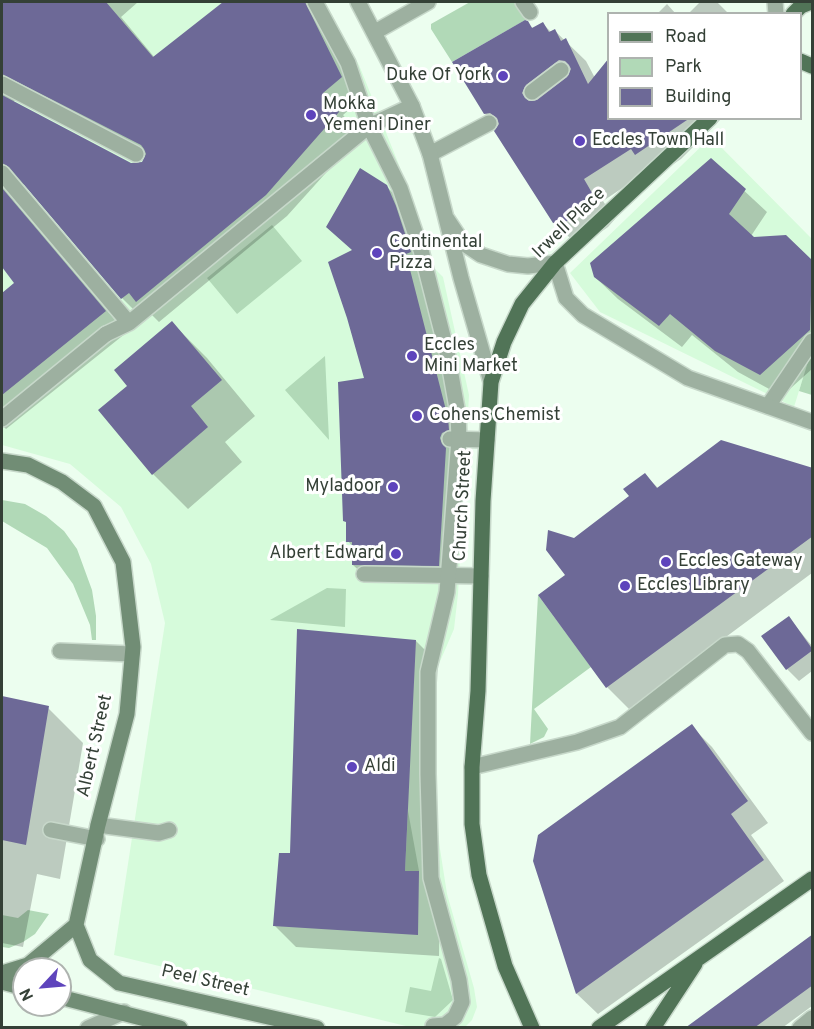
<!DOCTYPE html>
<html>
<head>
<meta charset="utf-8">
<style>
	body { margin:0 }
	#map { position:relative; width:814px; height:1029px; overflow:hidden; background:#ecfeef; font-family:Overpass,sans-serif }
	canvas { display:block }
	.frame { position:absolute; inset:0; border:3px solid #344036; pointer-events:none }
	.legend { position:absolute; left:607px; top:12px; width:195px; height:108px; box-sizing:border-box; background:#fff; border:2px solid #aeb3af; margin:0; padding:8px 10px; list-style:none; font-size:18px; color:#344036 }
	.legend li { display:flex; align-items:center; gap:12px; height:30px }
	.legend b { width:30px; border:2px solid #aeb3af }
	.north { position:absolute; left:12px; top:957px; width:60px; height:60px; box-sizing:border-box; background:#fff; border:2px solid #aeb3af; border-radius:50%; rotate:244deg; font-size:16px; font-weight:700; line-height:24px; text-align:center; color:#344036 }
	.north::after { content:''; display:block; margin:auto; width:21px; height:27px; background:#5e44bc; clip-path:polygon(50% 0,100% 100%,50% 72%,0 100%) }
</style>
</head>
<body>
<div id="map">
<canvas width="814" height="1029"></canvas>
<div class="frame"></div>
<ul class="legend">
<li><b style="height:8px;background:#517457"></b>Road</li>
<li><b style="height:16px;background:#b1d9b7"></b>Park</li>
<li><b style="height:16px;background:#6d6997"></b>Building</li>
</ul>
<div class="north">N</div>
</div>
<script>
const ctx = document.querySelector('canvas').getContext('2d');
ctx.lineJoin = 'round';
function fillPath(path, color) {
  ctx.fillStyle = color;
  ctx.fill(path, 'evenodd');
}
function poly(rows) {
  const path = new Path2D();
  for (const r of rows) {
    path.moveTo(r[0], r[1]);
    for (let i = 2; i < r.length; i += 2) path.lineTo(r[i], r[i + 1]);
  }
  return path;
}
function stroke(path, color, width, dash) {
  ctx.strokeStyle = color;
  ctx.lineWidth = width;
  ctx.lineCap = dash ? 'butt' : 'round';
  ctx.setLineDash(dash || []);
  ctx.stroke(path);
}
function drawText(font, color, halo, rows, align = 'center') {
  ctx.font = font + ' Overpass,sans-serif';
  ctx.lineWidth = 6;
  ctx.setLineDash([]);
  ctx.textBaseline = 'middle';
  ctx.strokeStyle = halo;
  ctx.fillStyle = color;
  for (const [text, x, y, turn = 0] of rows) {
    ctx.save();
    ctx.translate(x, y);
    ctx.rotate((+turn || 0) * Math.PI / 180);
    ctx.textAlign = isNaN(turn) ? turn : align;
    if (halo) ctx.strokeText(text, 0, 0);
    ctx.fillText(text, 0, 0);
    ctx.restore();
  }
}
fillPath(poly([
	[2,2,325,2,359,65,401,170,430,264,443,277,469,395,458,594,454,629,435,673,431,758,440,849,447,894,474,988,477,1007,472,1020,465,1027,410,1027,114,955,165,623,151,564,121,507,70,464,2,445],
	[711,137,812,239,812,349,794,407,600,312,570,273]
]), '#d6fbdb');
fillPath(poly([
	[470,2,515,2,527,19,452,62,431,29,431,24],
	[272,225,302,261,237,314,207,278],
	[325,356,329,440,285,390],
	[809,358,812,359,812,395,799,391],
	[2,500,25,504,46,516,64,531,77,549,92,590,96,616,96,640,92,640,90,625,73,584,47,548,2,521],
	[327,588,346,589,345,627,270,620],
	[538,595,591,667,534,709,548,729,544,737,530,744],
	[408,811,419,871,405,871],
	[28,910,49,914,35,934,23,942,9,948,2,947,2,915,18,918],
	[439,958,441,959,453,1000,435,1017,405,1012,410,987,431,991]
]), '#b1d9b7');
fillPath(poly([
	[2,2,138,2,121,17,155,58,225,2,316,2,363,98,343,115,360,135,287,216,159,322,150,313,143,319,122,298,26,184,17,186,13,192,15,202,126,333,6,429,2,425,2,294,16,283,2,265],
	[19,96,29,96,146,157,146,160,137,165,131,164,13,102],
	[700,2,717,2,729,14,688,14],
	[667,4,676,14,657,14],
	[527,23,534,29,543,24,551,32,554,30,586,61,595,78,608,118,722,118,681,159,657,175,651,169,603,201,615,219,608,227,588,241,575,243,554,222,499,127,485,114],
	[711,160,767,212,751,236,753,239,785,237,812,262,812,369,782,396,738,372,692,335,682,347,618,299,595,277],
	[386,186,400,200,408,221,461,433,452,578,367,578,353,565,353,547,348,541,365,379,353,250],
	[172,323,207,358,255,416,225,442,242,462,188,509,153,474,130,386],
	[812,470,812,573,629,709,607,687,567,576,574,540,631,497,645,475,659,489],
	[789,618,812,646,812,671,799,681,787,669],
	[416,641,438,663,427,882,440,895,439,956,296,947,274,925,291,855],
	[2,698,48,708,83,743,60,879,37,874,23,947,2,943],
	[691,726,712,747,768,823,751,835,784,881,598,1014,577,994,534,861],
	[812,936,812,1006,782,1028,713,1028]
]), '#0003');
fillPath(poly([
	[2,2,106,2,153,57,223,2,305,2,342,77,323,93,339,112,266,195,136,302,129,293,121,299,9,167,2,163,2,95,131,163,142,162,146,154,144,149,141,145,2,74],
	[525,20,528,21,532,28,543,22,549,32,555,29,561,41,566,38,588,84,609,58,609,118,690,118,635,155,631,149,584,179,595,198,588,207,567,221,553,223,494,131,499,124,497,118,490,113,484,114,452,62],
	[559,60,565,61,569,65,571,69,567,77,537,100,529,101,525,98,522,93,526,85],
	[711,158,746,189,729,214,754,237,786,235,812,260,810,330,760,375,715,351,670,314,659,326,594,277,590,263],
	[360,168,387,185,396,206,411,252,406,254,448,418,449,430,442,433,440,438,442,444,446,448,439,566,352,565,352,542,346,542,346,522,343,521,338,382,364,378,347,318,328,262,352,250,326,227],
	[2,188,106,311,2,395,2,293,14,283,2,267],
	[172,321,222,380,191,406,208,427,152,475,98,410,127,386,114,370],
	[721,440,813,468,813,536,606,688,538,595,565,575,546,550,548,530,574,538,629,496,623,489,645,473,657,488],
	[789,616,813,650,786,670,761,636],
	[297,629,416,640,405,871,419,871,418,935,273,926,279,853,290,853],
	[2,696,49,706,26,845,2,840],
	[692,724,748,801,731,814,764,860,576,994,533,861,538,835],
	[813,934,813,985,754,1028,685,1028]
]), '#6d6997');
const service = poly([
	[523,2,530,12],
	[775,2,776,14],
	[2,84,136,154],
	[532,92,561,70],
	[430,154,489,123],
	[768,406,812,341],
	[2,419,106,334],
	[450,439,487,440],
	[364,574,481,576],
	[60,651,132,654],
	[472,767,577,742,620,727,725,645,738,644,748,651,812,733],
	[98,825,159,833,169,830],
	[51,830,97,839],
	[800,1028,812,1018]
]);
const pedestrian = poly([
	[315,2,348,63,369,126,400,188,421,250,447,352,458,414,459,439,447,592,428,672,428,774,431,878,459,980,462,1002,455,1017,445,1025,433,1026],
	[2,173,129,323,369,126,412,106],
	[106,334,129,323]
]);
const minor = poly([
	[358,2,412,106,430,154,461,278,491,382],
	[375,32,428,2],
	[447,219,463,243,481,255,508,264,528,266,555,263,566,298,583,315,688,378,812,422],
	[88,1028,124,1012]
]);
const secondary = poly([
	[2,461,28,465,62,482,94,506,123,562,133,647,127,714,98,825,76,925,90,960,119,983,317,1028],
	[2,973,28,965,76,925],
	[2,982,24,988],
	[60,997,180,1028]
]);
const primary = poly([
	[793,14,801,6,811,2],
	[800,61,812,66],
	[532,1028,505,966,479,875,472,824,472,767,478,691,483,501,491,382,504,342,522,304,555,263,710,118],
	[599,1028,812,879],
	[653,1028,695,964]
]);
stroke(service, '#c7d8ca', 18);
stroke(pedestrian, '#c7d8ca', 18);
stroke(minor, '#c7d8ca', 18);
stroke(secondary, '#c7d8ca', 18);
stroke(primary, '#c7d8ca', 18);
stroke(service, '#9db0a0', 15);
stroke(pedestrian, '#9db0a0', 15);
stroke(minor, '#9db0a0', 15);
stroke(secondary, '#718d75', 15);
stroke(primary, '#517457', 15);
for (const [x, y, r, color] of [
	[503,76,6,"#5e44bc"],
	[311,115,6,"#5e44bc"],
	[580,141,6,"#5e44bc"],
	[377,253,6,"#5e44bc"],
	[412,356,6,"#5e44bc"],
	[417,416,6,"#5e44bc"],
	[393,487,6,"#5e44bc"],
	[396,554,6,"#5e44bc"],
	[666,562,6,"#5e44bc"],
	[625,586,6,"#5e44bc"],
	[352,767,6,"#5e44bc"]
]) {
  const dot = new Path2D();
  dot.arc(x, y, r, 0, 2 * Math.PI);
  ctx.fillStyle = color;
  ctx.fill(dot);
  stroke(dot, '#fff', 2);
}
drawText('18px', '#344036', '#fff', [
	["Duke Of York",491,76,"right"],
	["Mokka",323,105],
	["Yemeni Diner",323,126],
	["Eccles Town Hall",592,141],
	["Continental",389,243],
	["Pizza",389,264],
	["Eccles",424,346],
	["Mini Market",424,367],
	["Cohens Chemist",429,416],
	["Myladoor",381,487,"right"],
	["Albert Edward",384,554,"right"],
	["Eccles Gateway",678,562],
	["Eccles Library",637,586],
	["Aldi",364,767]
], 'left');
drawText('18px', '#344036', '#fff', [
	["Irwell Place",570,224,-44],
	["Church Street",464,506,-87],
	["Albert Street",96,746,-77],
	["Peel Street",205,982,13]
]);
</script>
</body>
</html>
